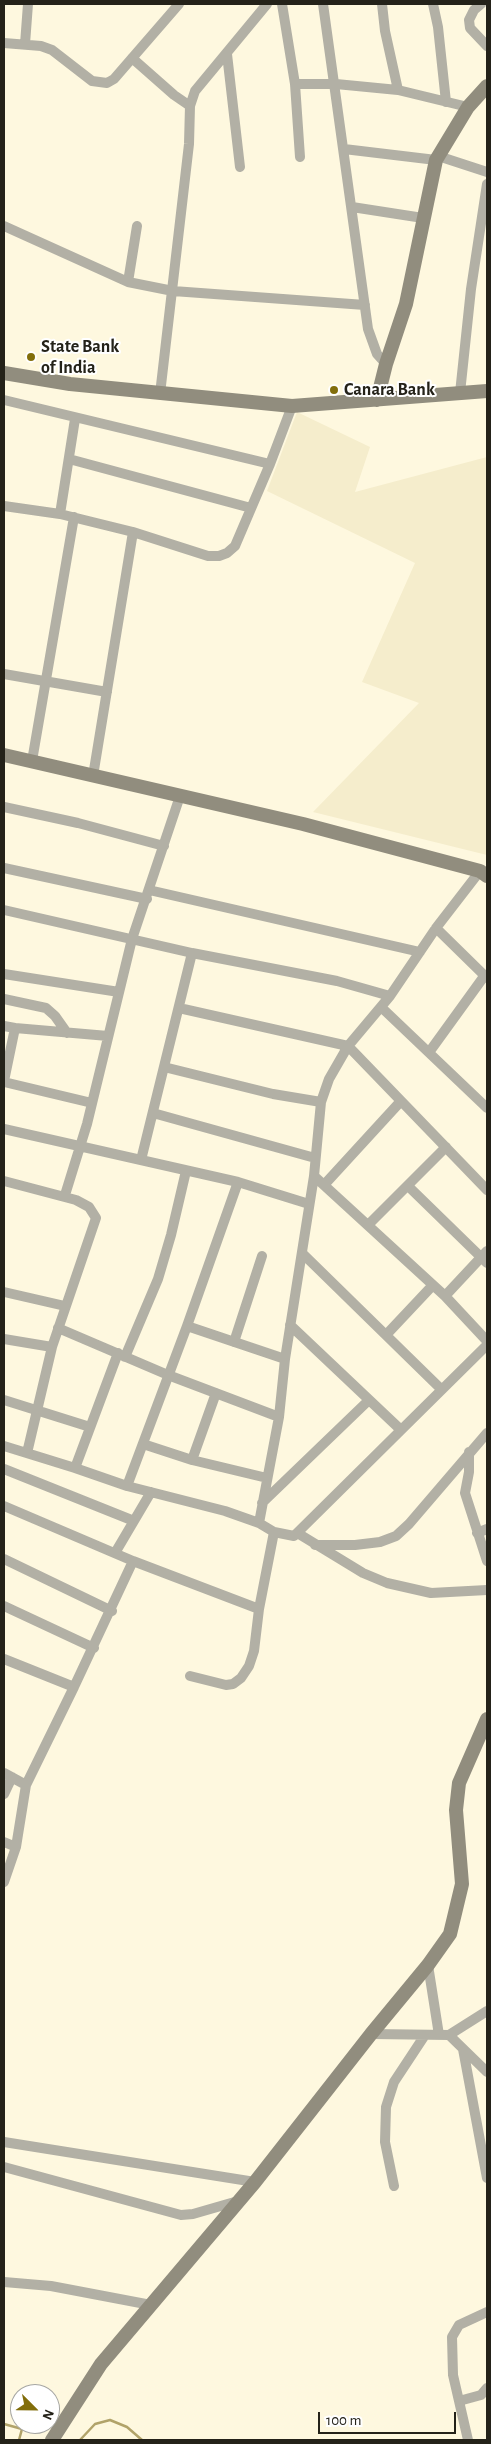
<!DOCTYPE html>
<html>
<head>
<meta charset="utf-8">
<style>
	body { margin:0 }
	#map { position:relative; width:491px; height:2444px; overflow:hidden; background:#fef8df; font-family:"Alegreya Sans",sans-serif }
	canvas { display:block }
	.frame { position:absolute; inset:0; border:5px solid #242219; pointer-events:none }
	.north { position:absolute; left:10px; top:2384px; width:50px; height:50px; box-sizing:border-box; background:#fff; border:1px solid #a7a7a3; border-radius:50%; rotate:113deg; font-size:14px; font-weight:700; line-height:20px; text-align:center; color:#242219 }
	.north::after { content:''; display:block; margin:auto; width:18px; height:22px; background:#826e0b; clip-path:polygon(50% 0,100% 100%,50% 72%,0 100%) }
	.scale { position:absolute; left:318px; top:2412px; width:138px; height:22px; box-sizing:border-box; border:2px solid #242219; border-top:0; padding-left:6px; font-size:15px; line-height:18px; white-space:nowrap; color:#242219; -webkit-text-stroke:4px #fff; paint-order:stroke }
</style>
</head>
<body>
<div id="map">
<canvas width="491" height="2444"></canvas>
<div class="frame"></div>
<div class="north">N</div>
<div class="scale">100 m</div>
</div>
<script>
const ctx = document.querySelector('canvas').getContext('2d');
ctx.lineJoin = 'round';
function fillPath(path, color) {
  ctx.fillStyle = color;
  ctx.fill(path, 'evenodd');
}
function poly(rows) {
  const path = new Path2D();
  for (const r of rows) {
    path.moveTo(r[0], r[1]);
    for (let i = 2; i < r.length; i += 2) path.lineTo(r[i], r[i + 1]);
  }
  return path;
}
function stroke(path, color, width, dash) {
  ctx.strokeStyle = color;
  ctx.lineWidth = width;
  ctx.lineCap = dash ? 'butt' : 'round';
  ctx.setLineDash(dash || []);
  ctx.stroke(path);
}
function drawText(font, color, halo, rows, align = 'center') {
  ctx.font = font + ' "Alegreya Sans",sans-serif';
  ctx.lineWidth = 4;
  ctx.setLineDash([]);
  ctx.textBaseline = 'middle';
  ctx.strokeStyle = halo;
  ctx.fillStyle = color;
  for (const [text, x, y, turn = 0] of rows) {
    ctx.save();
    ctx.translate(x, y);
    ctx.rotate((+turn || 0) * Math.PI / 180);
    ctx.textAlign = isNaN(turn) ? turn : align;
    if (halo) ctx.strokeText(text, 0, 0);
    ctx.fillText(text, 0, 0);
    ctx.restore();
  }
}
fillPath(poly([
	[297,412,370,447,355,492,487,457,487,855,313,812,419,703,362,682,415,563,267,491]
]), '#f5edcc');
stroke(poly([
	[4,2424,22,2429,19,2440],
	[80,2440,95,2424,110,2420,127,2427,142,2440]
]), '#b1a36a', 2.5);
stroke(poly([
	[282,4,295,84,300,157],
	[323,4,368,329,377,354,386,364],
	[382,4,385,31,398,90],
	[433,4,438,27,446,102],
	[481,4,474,10,469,20,470,28,487,46],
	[4,43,41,46,52,50,92,81,107,83,114,79,179,4],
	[25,44,28,4],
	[227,54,240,167],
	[132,58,174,95,190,106],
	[295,84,336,84,398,90,468,107],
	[344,149,436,160],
	[438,156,487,172],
	[352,207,423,218],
	[4,226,128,282,173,291,365,305],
	[128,282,137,226],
	[460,393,471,289,487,184],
	[160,394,189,144,190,106,195,91,267,4],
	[4,400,270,464,292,406],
	[75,419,60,514,133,532,208,556,219,556,227,553,235,546,270,464],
	[69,459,251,508],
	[4,506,60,514],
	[4,674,107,692],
	[32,761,74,517],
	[93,776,133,532],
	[4,807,78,823,164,846],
	[4,868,147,899],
	[149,890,420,952],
	[4,910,192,953,337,981,390,996],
	[436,928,487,978],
	[4,974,119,992],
	[4,999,46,1008,55,1016,67,1033],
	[381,1007,487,1108],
	[179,1008,348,1046,487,1190],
	[4,1026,15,1028,4,1081],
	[15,1028,108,1036],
	[430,1051,485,975],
	[164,1067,273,1094,321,1102],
	[4,1082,92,1103],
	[153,1113,315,1158],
	[4,1129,238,1182,309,1204],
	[141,1160,192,953],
	[314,1176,445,1296,487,1251],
	[4,1181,76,1200,89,1207,96,1218,52,1347,27,1453],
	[324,1185,401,1101],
	[408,1186,487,1263],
	[65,1195,87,1124,132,939,180,796],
	[368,1225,446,1147],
	[302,1253,441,1389],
	[4,1292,65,1306],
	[445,1296,487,1341],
	[290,1325,401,1430],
	[187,1326,285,1359],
	[58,1328,168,1375,279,1417],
	[386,1335,433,1285],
	[4,1339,52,1347],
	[234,1342,262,1256],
	[125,1357,158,1279,171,1235,186,1171],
	[4,1400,90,1427],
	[143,1444,192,1460,267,1478],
	[4,1446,75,1468,127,1486,225,1511,259,1523,274,1532,294,1536,487,1345],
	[469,1452,469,1472,465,1493,487,1561],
	[192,1460,216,1393],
	[75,1468,118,1353],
	[4,1469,134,1521],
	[127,1486,187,1326,238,1182],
	[262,1503,369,1400],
	[4,1506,133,1561,259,1609],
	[259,1523,279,1417,285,1359,314,1176,321,1102,329,1079,348,1046,390,996,436,928,480,871],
	[477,1533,487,1529],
	[299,1534,363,1573,387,1583,431,1593,487,1590],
	[315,1545,355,1545,380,1542,396,1536,409,1524,487,1433],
	[115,1553,151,1492],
	[4,1559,112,1611],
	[4,1606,94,1648],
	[4,1659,74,1687,133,1561],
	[190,1676,226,1685,233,1684,241,1678,249,1666,254,1651,259,1609,274,1532],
	[4,1773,26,1785],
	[4,1794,12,1777],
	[4,1842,16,1847],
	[4,1882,16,1847,26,1785,74,1687],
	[428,1965,439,2035],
	[487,2011,449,2035,487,2072],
	[371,2034,449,2035],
	[463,2049,487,2178],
	[4,2142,255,2182],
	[4,2167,181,2215,193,2214,238,2201],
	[394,2186,385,2142,386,2107,394,2082,425,2035],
	[4,2282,51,2286,151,2305],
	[459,2401,481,2395,487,2388],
	[468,2440,453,2375,452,2337,459,2325,487,2312]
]), '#b2b0a5', 10);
stroke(poly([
	[4,373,70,384,292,406,487,391],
	[377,400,386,364,406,304,436,160,468,107,487,86],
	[4,755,303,824,480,871,487,876],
	[52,2440,101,2364,255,2182,371,2034,428,1965,450,1934,462,1884,456,1810,459,1783,487,1719]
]), '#918d7e', 14);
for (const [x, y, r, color] of [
	[31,357,5,"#826e0b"],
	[334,390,5,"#826e0b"]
]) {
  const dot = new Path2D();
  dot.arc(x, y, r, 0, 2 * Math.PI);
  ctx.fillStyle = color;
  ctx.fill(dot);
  stroke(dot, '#fff', 2);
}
drawText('bold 18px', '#242219', '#fff', [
	["State Bank",41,347],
	["of India",41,368],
	["Canara Bank",344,390]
], 'left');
</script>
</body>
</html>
